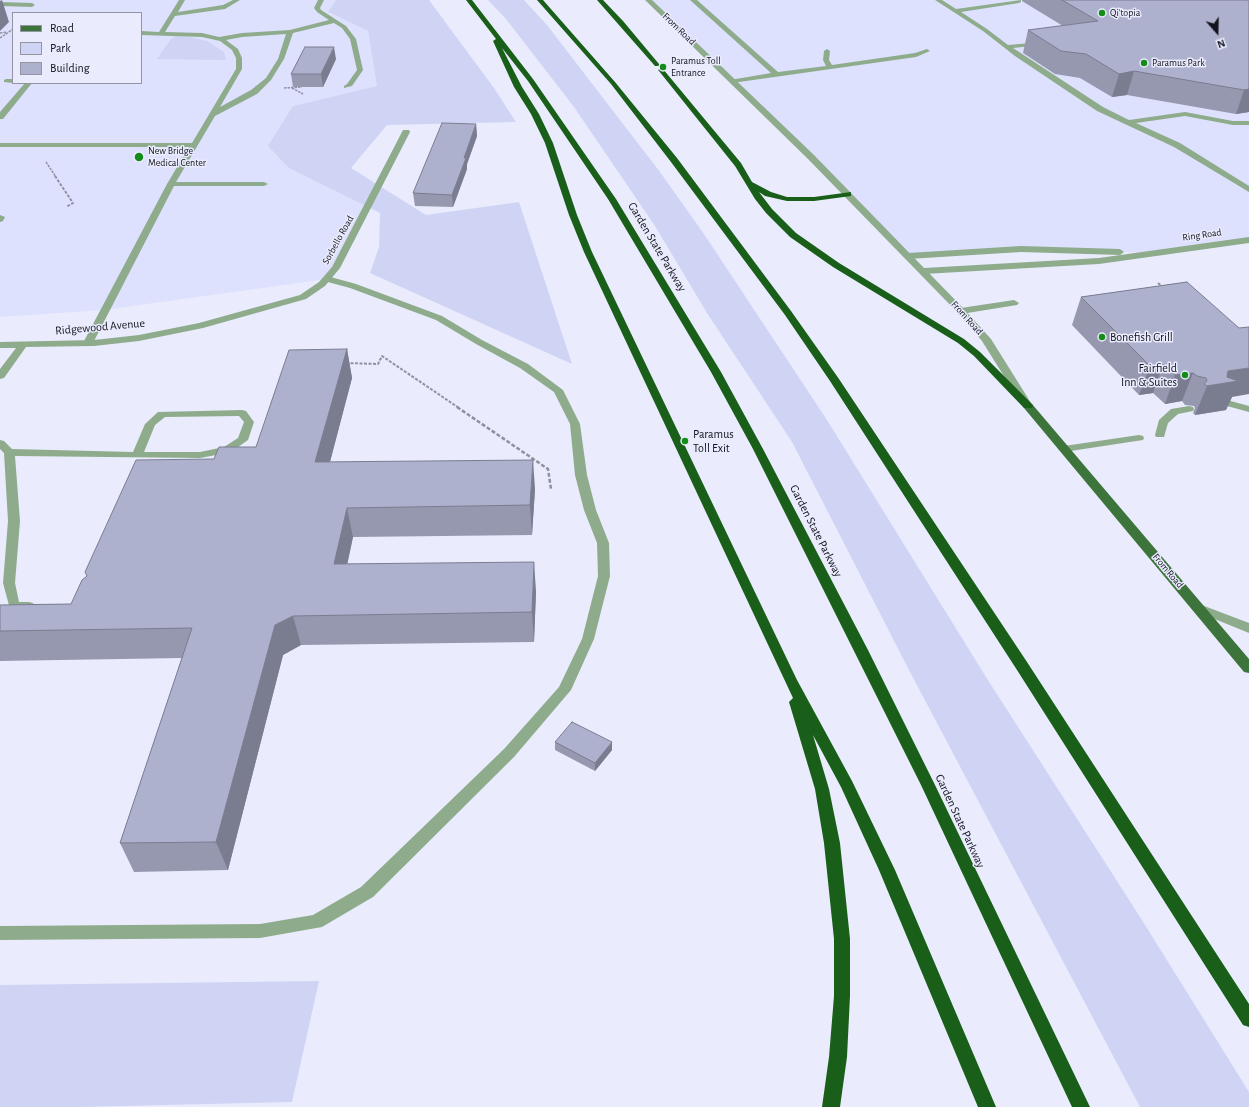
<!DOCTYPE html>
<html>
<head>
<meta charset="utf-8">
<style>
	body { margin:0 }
	#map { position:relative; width:1249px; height:1107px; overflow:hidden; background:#eaecfd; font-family:"Alegreya Sans",sans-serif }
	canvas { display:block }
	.legend { position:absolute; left:12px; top:12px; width:130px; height:72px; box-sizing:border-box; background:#eaecfd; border:1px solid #9495a3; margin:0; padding:5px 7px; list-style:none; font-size:12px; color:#12131d }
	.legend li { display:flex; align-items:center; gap:8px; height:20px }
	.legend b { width:20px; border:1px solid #9495a3 }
	.north { position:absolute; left:1197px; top:12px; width:40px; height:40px; -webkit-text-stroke:3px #eaecfd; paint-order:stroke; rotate:160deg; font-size:11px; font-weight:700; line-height:16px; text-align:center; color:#12131d }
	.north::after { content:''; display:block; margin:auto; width:14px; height:18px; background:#12131d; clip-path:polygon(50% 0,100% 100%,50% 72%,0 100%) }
</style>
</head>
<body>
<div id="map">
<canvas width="1249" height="1107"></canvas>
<ul class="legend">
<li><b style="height:5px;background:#3d743b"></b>Road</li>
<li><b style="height:11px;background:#d0d4f4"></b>Park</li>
<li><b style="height:11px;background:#aeb1cd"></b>Building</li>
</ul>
<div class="north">N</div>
</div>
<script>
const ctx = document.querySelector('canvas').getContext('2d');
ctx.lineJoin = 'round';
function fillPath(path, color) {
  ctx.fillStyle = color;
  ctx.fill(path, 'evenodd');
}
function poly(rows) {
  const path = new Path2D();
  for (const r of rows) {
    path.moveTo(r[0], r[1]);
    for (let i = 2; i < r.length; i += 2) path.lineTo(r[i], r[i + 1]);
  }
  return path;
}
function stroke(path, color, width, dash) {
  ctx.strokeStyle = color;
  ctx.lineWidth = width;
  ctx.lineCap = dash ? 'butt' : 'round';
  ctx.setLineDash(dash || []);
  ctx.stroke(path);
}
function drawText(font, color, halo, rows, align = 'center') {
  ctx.font = font + ' "Alegreya Sans",sans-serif';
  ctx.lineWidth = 3;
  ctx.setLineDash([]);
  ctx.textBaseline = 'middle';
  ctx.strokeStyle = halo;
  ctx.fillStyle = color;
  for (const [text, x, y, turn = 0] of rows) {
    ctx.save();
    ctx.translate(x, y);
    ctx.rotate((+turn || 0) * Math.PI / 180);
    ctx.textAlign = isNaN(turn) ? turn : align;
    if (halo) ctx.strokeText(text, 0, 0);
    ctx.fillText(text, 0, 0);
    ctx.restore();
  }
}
fillPath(poly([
	[0,0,336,0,329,13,368,31,378,86,293,106,369,206,327,279,104,310,0,317],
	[13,13,141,13,141,83,13,83],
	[648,0,1249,0,1249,240,1157,253,1034,249,908,256]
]), '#dee1fe');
fillPath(poly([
	[336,0,429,0,494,88,516,122,387,125,351,168,426,215,519,202,572,364,370,273,379,247,380,213,289,168,268,146,293,106,377,86,368,31,328,12],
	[488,0,524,0,547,25,660,172,704,234,827,420,986,677,1142,920,1249,1092,1249,1107,1140,1107,910,672,792,442,707,313,655,226,574,107,506,19],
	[175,36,190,37,207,41,224,52,226,60,157,59,171,39],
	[319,981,292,1102,81,1107,0,1107,0,985]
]), '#d0d4f4');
stroke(poly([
	[0,33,7,32],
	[0,38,13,29],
	[284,88,302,87],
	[292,88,303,94],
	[46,162,56,177]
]), '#90919f', 1.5, [2.5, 1]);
stroke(poly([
	[55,176,73,203,66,207],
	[1158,283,1164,288],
	[346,363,378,364,382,356,459,408]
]), '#90919f', 2, [3, 1.5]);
stroke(poly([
	[457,407,548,469,551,489]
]), '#90919f', 2.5, [4, 2]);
fillPath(poly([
	[179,0,185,0,178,12,223,5,233,0,240,0,225,9,175,16,165,32,202,33,219,37,242,33,290,30,329,20,317,12,314,8,318,0,324,0,320,8,321,10,346,26,356,39,363,70,352,86,344,88,344,86,347,84,357,70,350,39,342,28,334,23,293,33,284,59,271,80,257,94,215,116,176,182,264,182,268,184,264,186,174,186,93,343,88,346,85,345,83,343,167,184,189,147,0,147,0,143,192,143,236,69,236,58,232,50,220,41,202,37,141,35,141,31,159,32,179,0],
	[286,34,278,59,266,78,251,90,220,107,242,69,242,58,238,49,226,40,242,37,286,34],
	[690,0,697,0,778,72,826,66,823,60,824,51,827,49,830,51,829,60,832,65,915,53,927,49,930,51,916,57,732,83,729,81,730,80,771,73,690,0],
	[935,0,942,0,956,9,1021,0,1021,2,1019,3,961,12,987,29,1008,45,1043,42,1043,44,1041,45,1013,48,1103,107,1129,120,1185,112,1233,121,1249,121,1249,125,1233,125,1185,116,1136,123,1180,143,1249,186,1249,192,1174,147,1097,111,1015,56,983,31,935,0],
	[0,2,32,3,35,5,32,7,0,6,0,2],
	[6,79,13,79,13,83,4,82,4,80,6,79],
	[25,83,32,83,3,119,0,119,0,112,25,83],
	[0,215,5,217,3,221,0,222,0,215],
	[327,276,356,284,442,316,482,340,528,364,563,390,580,424,587,475,596,510,609,543,610,576,594,639,571,690,514,757,373,897,322,927,260,938,0,940,0,926,260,924,313,915,361,887,504,749,559,687,582,639,598,576,597,543,584,510,575,475,570,424,554,392,520,368,476,344,436,320,350,288,324,281,322,279,324,277,327,276],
	[1014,300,1019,303,1017,305,961,314,956,311,961,308,1014,300],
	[1227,400,1249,406,1249,412,1227,406,1221,407,1216,404,1217,402,1227,400],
	[1189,406,1193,407,1194,409,1193,411,1178,414,1168,423,1164,437,1156,437,1155,435,1159,420,1171,409,1189,406],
	[1139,435,1143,436,1144,438,1143,440,1064,452,1059,449,1064,446,1139,435]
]), '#8eac8c');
fillPath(poly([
	[403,130,409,130,410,132,340,268,325,286,306,299,203,328,139,341,94,346,26,347,4,378,0,379,0,369,16,348,0,348,0,342,94,340,139,335,199,323,300,295,319,282,332,267,403,130],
	[1249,237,1249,243,1099,264,924,274,920,271,924,268,1099,258,1249,237],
	[1021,246,1120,249,1124,252,1120,255,1021,252,908,259,904,256,908,253,1021,246],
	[242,410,246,411,254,422,248,440,231,452,227,453,200,458,15,456,20,521,15,583,19,602,29,602,33,603,35,606,33,609,29,610,10,609,3,583,8,521,4,453,0,449,0,440,4,441,12,449,133,452,145,424,158,412,242,410],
	[239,416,244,422,238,438,224,447,200,452,144,452,155,425,165,417,239,416],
	[1199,604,1249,623,1249,633,1195,611,1193,608,1195,605,1199,604]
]), '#8eac8c');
fillPath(poly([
	[645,0,652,0,814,155,964,309,991,339,1031,403,1030,405,1022,405,982,341,958,313,808,159,645,0]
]), '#8eac8c');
fillPath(poly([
	[1028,403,1032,404,1249,659,1249,673,1244,672,1024,408,1023,406,1024,404,1028,403]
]), '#3d743b');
fillPath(poly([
	[466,0,472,0,533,79,616,199,721,372,763,449,868,650,935,785,1090,1107,1072,1107,921,785,753,449,711,372,608,199,528,81,502,48,522,87,539,114,553,143,577,215,592,252,797,680,852,781,895,870,996,1107,978,1107,879,870,841,787,813,735,829,789,840,843,850,939,850,996,847,1057,840,1107,822,1107,829,1057,834,996,834,939,824,843,815,789,789,702,793,698,584,252,569,215,545,143,531,114,514,87,493,41,496,39,466,0],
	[537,0,543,0,615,82,677,158,791,311,839,379,1027,662,1249,1004,1249,1027,1243,1025,1017,670,830,381,785,315,671,162,611,84,537,0],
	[597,0,603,0,623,21,659,64,659,66,655,66,597,0],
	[661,68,663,69,741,163,752,182,771,192,787,197,814,197,851,192,851,196,814,201,787,201,765,196,759,192,772,209,796,233,839,263,964,339,980,352,1032,404,1033,406,1032,408,1024,408,974,356,958,343,833,267,790,237,766,213,755,199,735,166,659,71,658,70,661,68]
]), '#195f19');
fillPath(poly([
	[1022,0,1247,0,1249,1,1249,112,1236,114,1127,95,1112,97,1080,78,1055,74,1023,53,1028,30,1063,26,1022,1],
	[336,59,323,87,293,87,291,74],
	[476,124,477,136,467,164,467,169,453,207,415,206,413,193],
	[1187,282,1232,397,1226,410,1195,415,1193,413,1195,408,1194,406,1185,405,1182,401,1165,404,1153,393,1139,395,1072,325,1081,297],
	[347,349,352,378,330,462,535,489,532,535,353,537,347,564,536,591,534,642,301,645,283,655,228,870,134,872,120,843,182,658,0,661,0,605,71,604,214,459,256,447],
	[555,742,612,750,595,771,555,750]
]), '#9698b0');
fillPath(poly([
	[2,0,9,22,0,31,0,1],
	[334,47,336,59,323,87,321,74],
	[1134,71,1127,95,1112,97,1119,74],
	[1249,89,1249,112,1236,114,1244,90],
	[476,124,477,136,467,164,467,169,453,207,452,195],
	[347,349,352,378,322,492,315,462],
	[1163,364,1153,393,1139,395,1150,366],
	[1249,368,1249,394,1232,397,1226,410,1195,415,1207,386,1228,371],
	[1193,373,1182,401,1165,404,1175,375],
	[533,460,535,489,532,535,530,505],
	[347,508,353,537,341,594,334,564],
	[534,562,536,591,534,642,532,612],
	[293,616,301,645,283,655,228,870,216,842,275,625],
	[612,742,612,750,595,771,595,763]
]), '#7a7c90');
const building = poly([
	[1062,0,1247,0,1249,1,1249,89,1244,90,1134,71,1119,74,1086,54,1061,51,1028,30,1098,21,1062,0],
	[305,47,334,47,321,74,291,74,305,47],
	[442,123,476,124,464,158,466,158,452,195,413,193,442,123],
	[1187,282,1239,328,1249,327,1249,368,1228,371,1227,377,1238,381,1207,386,1204,384,1207,381,1206,378,1197,376,1193,373,1175,375,1163,364,1150,366,1081,297,1187,282],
	[347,349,315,462,533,460,530,505,347,508,334,564,534,562,532,612,293,616,275,625,216,842,120,843,192,628,0,631,0,605,71,604,82,580,87,576,85,572,136,460,214,459,219,447,256,447,289,350,347,349],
	[572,722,612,742,595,763,555,742,572,722]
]);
fillPath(building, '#aeb1cd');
stroke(building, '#7a7c90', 1);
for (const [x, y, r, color] of [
	[1102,13,4,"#138d18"],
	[1144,63,4,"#138d18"],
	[663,67,4,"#138d18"],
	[139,157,5,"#138d18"],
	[1102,337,4,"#138d18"],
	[1185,375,4,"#138d18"],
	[685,441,4,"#138d18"]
]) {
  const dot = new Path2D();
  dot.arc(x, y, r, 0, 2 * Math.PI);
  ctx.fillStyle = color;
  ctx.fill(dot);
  stroke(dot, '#eaecfd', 1.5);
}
drawText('10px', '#12131d', '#eaecfd', [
	["Qi'topia",1110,13],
	["Paramus Toll",671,61],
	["Entrance",671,73],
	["Paramus Park",1152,63],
	["New Bridge",148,151],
	["Medical Center",148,163]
], 'left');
drawText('10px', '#12131d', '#eaecfd', [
	["From Road",679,29,44],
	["Ring Road",1202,235,-8],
	["Sorbello Road",338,240,-61],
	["From Road",967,318,48],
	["From Road",1168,571,50]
]);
drawText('12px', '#12131d', '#eaecfd', [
	["Garden State Parkway",657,247,59],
	["Ridgewood Avenue",100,327,-5],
	["Garden State Parkway",816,531,63],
	["Garden State Parkway",960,821,65]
]);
drawText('12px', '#12131d', '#eaecfd', [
	["Bonefish Grill",1110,337],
	["Fairfield",1177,368,"right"],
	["Inn & Suites",1177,382,"right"],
	["Paramus",693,434],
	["Toll Exit",693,448]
], 'left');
</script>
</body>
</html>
